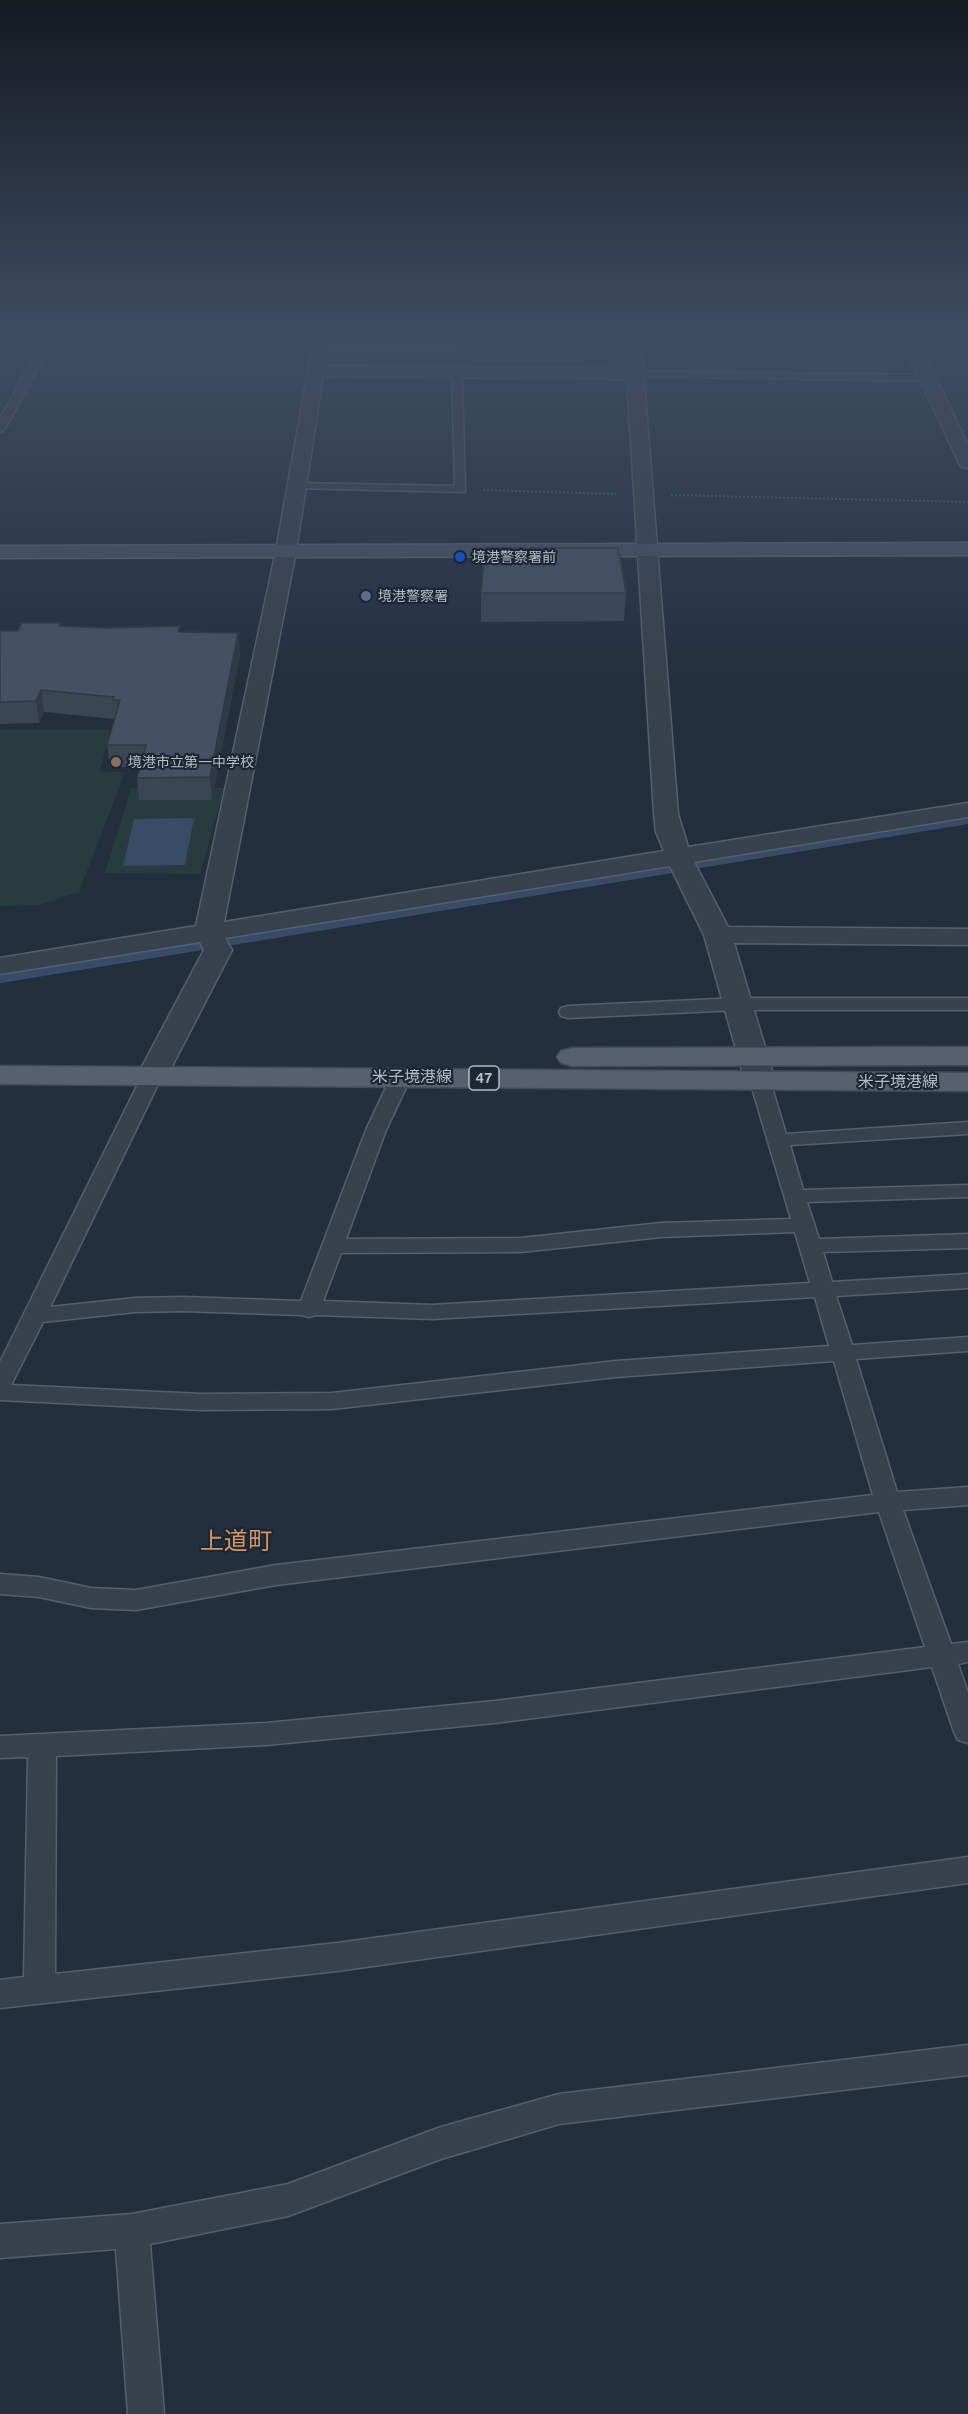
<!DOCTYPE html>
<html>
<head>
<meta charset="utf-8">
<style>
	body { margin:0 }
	canvas { display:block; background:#242f3e }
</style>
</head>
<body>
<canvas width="968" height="2414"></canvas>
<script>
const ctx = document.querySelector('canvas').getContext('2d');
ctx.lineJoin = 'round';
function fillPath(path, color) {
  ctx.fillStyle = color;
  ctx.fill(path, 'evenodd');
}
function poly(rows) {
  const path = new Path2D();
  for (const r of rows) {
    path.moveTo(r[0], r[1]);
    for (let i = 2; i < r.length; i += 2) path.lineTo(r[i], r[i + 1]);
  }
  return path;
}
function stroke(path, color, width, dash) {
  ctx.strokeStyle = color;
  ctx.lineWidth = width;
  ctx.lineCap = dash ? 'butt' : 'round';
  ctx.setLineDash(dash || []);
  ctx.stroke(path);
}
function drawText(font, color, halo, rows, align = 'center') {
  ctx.font = font + ' Ubuntu,"Noto Sans JP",sans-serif';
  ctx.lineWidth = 4.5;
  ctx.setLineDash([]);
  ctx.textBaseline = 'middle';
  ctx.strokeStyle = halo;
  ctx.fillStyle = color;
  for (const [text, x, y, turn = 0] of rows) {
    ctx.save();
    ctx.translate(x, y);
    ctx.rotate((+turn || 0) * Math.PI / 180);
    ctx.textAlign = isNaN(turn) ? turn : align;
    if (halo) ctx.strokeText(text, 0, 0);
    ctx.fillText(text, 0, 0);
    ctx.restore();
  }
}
fillPath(poly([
	[0,730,113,730,99,771,125,772,79,892,39,905,0,906],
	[131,788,224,788,200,874,105,873]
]), '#263c3f');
fillPath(poly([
	[194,818,185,865,123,866,134,819]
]), '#394c67');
stroke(poly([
	[675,868,968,820]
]), '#394c67', 8);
stroke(poly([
	[0,978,684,866]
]), '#394c67', 10);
const lane = poly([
	[41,343,51,343,5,429,0,432,0,419,41,343],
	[453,343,463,343,463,348,458,351,320,351,315,348,320,345,453,345,453,343],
	[457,370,462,373,465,492,291,488,289,486,295,483,455,486,452,373,457,370],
	[636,371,928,375,933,378,928,381,632,376,631,374,636,371],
	[738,998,968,998,968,1010,738,1010,568,1018,561,1016,559,1012,561,1008,568,1006,738,998],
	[152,1070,159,1072,162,1076,50,1307,135,1298,184,1297,301,1301,366,1130,391,1077,394,1073,401,1071,408,1073,411,1077,386,1130,346,1239,521,1238,661,1223,791,1219,750,1081,753,1077,760,1075,767,1077,770,1081,786,1134,968,1122,968,1134,790,1145,803,1190,968,1185,968,1197,807,1202,819,1239,968,1234,968,1248,823,1252,832,1282,968,1274,968,1288,836,1296,852,1345,968,1337,968,1351,856,1359,897,1492,968,1487,968,1505,903,1510,951,1644,968,1642,968,1662,958,1664,968,1693,968,1743,958,1740,954,1732,932,1667,495,1723,266,1745,56,1756,55,1974,337,1943,968,1857,968,1883,337,1971,0,2008,0,1980,24,1977,28,1757,0,1758,0,1736,266,1723,495,1701,925,1647,879,1512,276,1585,136,1610,91,1608,39,1597,0,1594,0,1574,39,1577,91,1588,136,1590,276,1565,873,1495,834,1361,616,1377,332,1409,201,1410,0,1400,0,1362,142,1076,145,1072,152,1070],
	[795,1232,810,1283,432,1305,323,1301,341,1253,521,1252,661,1237,795,1232],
	[815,1297,829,1346,616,1361,332,1393,201,1394,11,1385,43,1322,135,1312,184,1311,301,1315,309,1317,316,1315,432,1319,815,1297],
	[968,2045,968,2075,559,2124,441,2159,288,2216,150,2244,164,2414,128,2414,116,2249,0,2258,0,2224,132,2214,288,2184,441,2127,559,2094,968,2045]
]);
const street = poly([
	[313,343,329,343,325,366,627,369,625,343,641,343,678,814,688,847,968,803,968,817,694,862,728,927,968,929,968,945,734,943,775,1081,771,1087,760,1090,749,1087,745,1081,704,935,670,866,225,938,232,950,167,1076,163,1082,152,1085,141,1082,137,1076,204,950,200,942,0,974,0,958,196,926,276,551,313,343],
	[323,376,627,379,654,814,656,832,664,851,224,922,296,551,323,376],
	[903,343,919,343,968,445,968,468,962,467,959,463,903,343]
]);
const secondary = poly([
	[968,543,968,555,0,558,0,546,968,543]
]);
const primary = poly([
	[968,1047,968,1065,572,1066,561,1063,557,1057,561,1051,572,1048,968,1047],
	[0,1066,968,1073,968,1091,0,1084,0,1066]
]);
stroke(lane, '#565f6c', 3);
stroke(street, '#565f6c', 3);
stroke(secondary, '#565f6c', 3);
stroke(primary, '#414a57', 3);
stroke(poly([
	[483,490,616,494],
	[671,495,968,502]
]), '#44595c', 2, [2, 2]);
fillPath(lane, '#38414e');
fillPath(street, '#38414e');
fillPath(secondary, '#465061');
fillPath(primary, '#56606e');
fillPath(poly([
	[481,593,626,593,624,621,481,622],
	[61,623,61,626,181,632,240,654,212,800,139,800,137,778,140,767,110,767,107,745,115,719,44,712,39,723,0,724,0,631,18,631]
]), '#3b4654');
fillPath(poly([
	[238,633,240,654,212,800,210,777],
	[41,690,44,712,39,723,36,701]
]), '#303945');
const building = poly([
	[485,548,618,548,626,593,481,593,485,548],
	[21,623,61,623,59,626,105,628,180,626,178,632,238,633,210,777,137,778,146,745,107,745,120,700,113,700,114,697,41,690,36,701,0,702,0,631,18,631,21,623]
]);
fillPath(building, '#455162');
stroke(building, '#303945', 1.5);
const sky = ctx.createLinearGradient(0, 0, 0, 681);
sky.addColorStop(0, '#141a22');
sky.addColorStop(0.5, '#3f4d63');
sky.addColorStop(1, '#3f4d6300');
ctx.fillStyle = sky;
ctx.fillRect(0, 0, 968, 681);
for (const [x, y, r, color] of [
	[460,557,6,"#1a4fb4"],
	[366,596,6,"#5c6f8a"],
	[116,762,6,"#8d6e63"]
]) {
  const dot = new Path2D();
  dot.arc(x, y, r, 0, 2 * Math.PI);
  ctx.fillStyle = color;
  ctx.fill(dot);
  stroke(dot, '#1d2633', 2);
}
drawText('14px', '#b4bcc9', '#1d2633', [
	["境港警察署前",472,557],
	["境港警察署",378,596],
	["境港市立第一中学校",128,762]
], 'left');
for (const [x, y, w] of [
	[484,1078,30]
]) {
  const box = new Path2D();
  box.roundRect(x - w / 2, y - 12, w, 24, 4.5);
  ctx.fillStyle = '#1d2633';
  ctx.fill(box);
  stroke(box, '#b4bcc9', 1.5);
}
drawText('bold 15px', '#b4bcc9', null, [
	["47",484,1078]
]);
drawText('16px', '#b4bcc9', '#1d2633', [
	["米子境港線",412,1077],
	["米子境港線",898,1082]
]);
drawText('24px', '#d59563', '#1d2633', [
	["上道町",236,1541]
]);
</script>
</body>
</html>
